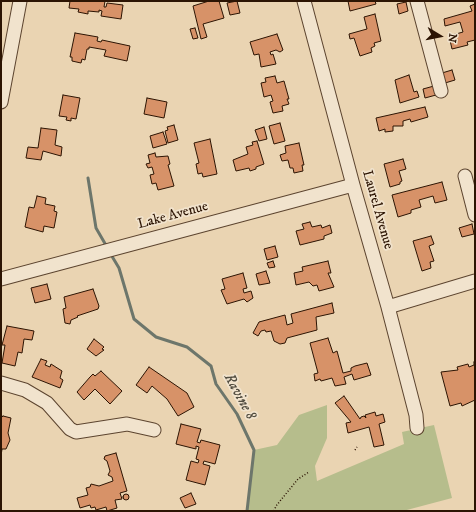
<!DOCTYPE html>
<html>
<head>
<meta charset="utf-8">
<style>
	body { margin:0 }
	#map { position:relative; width:476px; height:512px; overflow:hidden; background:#ead4b2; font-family:"IM FELL DW Pica",serif }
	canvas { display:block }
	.frame { position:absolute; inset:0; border:2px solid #2c1403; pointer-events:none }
	.north { position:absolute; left:420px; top:16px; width:40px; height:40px; -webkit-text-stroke:3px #f1e3cd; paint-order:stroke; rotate:100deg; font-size:11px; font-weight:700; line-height:16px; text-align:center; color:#2c1403 }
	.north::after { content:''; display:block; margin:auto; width:14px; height:18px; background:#2c1403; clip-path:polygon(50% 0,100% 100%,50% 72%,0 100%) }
</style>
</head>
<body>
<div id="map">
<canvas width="476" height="512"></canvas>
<div class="frame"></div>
<div class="north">N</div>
</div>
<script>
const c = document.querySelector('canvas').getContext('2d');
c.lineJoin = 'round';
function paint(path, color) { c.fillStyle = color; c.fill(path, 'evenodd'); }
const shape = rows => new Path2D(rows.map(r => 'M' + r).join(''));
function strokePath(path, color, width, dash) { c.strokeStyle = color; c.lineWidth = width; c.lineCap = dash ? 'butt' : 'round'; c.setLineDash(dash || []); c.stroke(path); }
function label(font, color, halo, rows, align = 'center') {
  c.font = font + ' "IM FELL DW Pica",serif'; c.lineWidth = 3.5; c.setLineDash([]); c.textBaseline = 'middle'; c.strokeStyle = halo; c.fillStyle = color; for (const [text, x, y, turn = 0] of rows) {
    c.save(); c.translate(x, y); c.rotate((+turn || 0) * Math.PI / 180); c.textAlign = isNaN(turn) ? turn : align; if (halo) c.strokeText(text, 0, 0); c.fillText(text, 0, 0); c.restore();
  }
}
const green = shape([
	[327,405,327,438,315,466,317,481,404,444,402,432,434,425,452,498,403,511,247,511,254,450,277,445,299,415]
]);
const stream = shape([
	[88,178,96,228,107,247],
	[110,253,119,268,134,319,156,337,187,347,211,366,216,384,237,414,254,450,247,511]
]);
const building = shape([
	[70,1,105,1,104,7,106,7,107,3,123,5,121,19,101,16,102,11,99,10,99,12,88,11,88,14,78,12,79,9,69,8,70,1],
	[209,1,219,1,224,18,203,24,207,37,201,39,193,6,209,1],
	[237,1,240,13,230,15,227,3,237,1],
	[348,1,375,1,376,4,350,11,348,1],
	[406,2,408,11,399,14,397,4,406,2],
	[475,4,475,40,467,42,468,45,452,49,449,36,463,32,460,22,445,26,444,19,472,11,470,6,475,4],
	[375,14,381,41,374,43,375,46,371,48,372,52,360,56,354,38,350,39,349,34,367,29,364,17,375,14],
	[195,28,198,38,193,39,190,29,195,28],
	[75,33,98,37,97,41,101,42,102,40,130,46,127,61,104,56,106,50,89,47,89,49,87,49,85,60,82,59,81,63,72,61,72,57,70,57,75,33],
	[277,34,283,50,280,52,276,50,270,52,271,55,273,54,276,64,261,67,259,54,254,55,250,42,277,34],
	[452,70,455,80,445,83,442,73,452,70],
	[409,75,414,92,417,91,419,97,400,103,395,80,409,75],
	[275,76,277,83,284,81,289,99,287,99,289,104,282,106,283,111,273,113,270,102,273,101,271,95,264,97,261,83,266,82,265,78,275,76],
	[434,86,436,95,425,98,423,89,434,86],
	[63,95,80,98,76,119,71,118,71,121,66,120,67,117,59,116,63,95],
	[147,98,167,102,164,118,144,114,147,98],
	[425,107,428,117,411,122,410,119,403,121,403,126,393,126,393,131,385,132,385,129,379,131,376,118,425,107],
	[280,123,285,141,274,144,269,126,280,123],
	[174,125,178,140,168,143,165,131,168,130,167,127,174,125],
	[264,127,267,139,259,141,255,130,264,127],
	[41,128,57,130,55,145,62,147,61,156,43,151,41,160,26,158,28,147,38,148,41,128],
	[163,132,167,144,153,148,150,136,163,132],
	[210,139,217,174,203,177,202,173,198,174,196,164,199,163,194,143,210,139],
	[257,141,264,164,256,167,256,169,250,171,249,168,236,171,233,160,248,154,246,147,253,145,252,142,257,141],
	[299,143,304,165,302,165,303,171,294,173,293,168,290,168,288,160,282,161,280,155,286,153,285,146,299,143],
	[155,153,156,157,168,156,170,164,168,165,174,186,158,190,156,183,152,184,150,175,154,174,152,167,148,168,146,164,150,163,148,155,155,153],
	[403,159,406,169,399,171,402,181,400,182,400,184,390,187,384,164,403,159],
	[442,182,447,200,435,203,433,196,419,200,421,207,411,210,411,213,398,217,392,195,442,182],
	[37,196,46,198,45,204,55,206,54,211,57,212,54,228,44,226,43,232,25,227,29,207,34,208,37,196],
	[310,222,312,227,321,225,322,228,330,225,332,233,324,236,324,239,300,245,296,231,304,229,302,224,310,222],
	[472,224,474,234,462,237,459,228,472,224],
	[431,236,434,244,429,246,434,261,430,262,431,268,422,271,413,241,431,236],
	[275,246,278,257,267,260,264,249,275,246],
	[273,261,275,267,269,268,267,263,273,261],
	[328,261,331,273,328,273,334,287,319,291,317,285,313,286,309,282,296,285,294,273,303,271,302,267,328,261],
	[266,271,270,283,259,285,256,274,266,271],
	[243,273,247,288,243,289,244,293,251,291,253,298,247,302,244,299,227,304,221,290,225,289,222,279,243,273],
	[47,284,51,299,35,303,31,288,47,284],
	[93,289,99,306,98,309,77,316,78,317,71,320,70,324,65,323,63,309,66,308,64,297,93,289],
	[332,303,334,313,316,317,317,330,287,338,285,343,280,344,274,341,271,331,266,332,265,330,261,331,258,336,253,333,259,322,285,315,287,325,293,323,291,314,332,303],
	[7,326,34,331,32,340,24,339,22,353,18,352,15,366,2,363,5,345,2,345,7,326],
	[328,338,333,353,337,351,343,373,351,371,351,368,355,366,367,363,371,375,354,380,352,374,344,377,346,384,335,386,332,378,321,381,320,379,315,381,314,374,318,373,310,343,328,338],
	[94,339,104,347,102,349,104,350,96,356,87,349,94,339],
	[41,359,47,361,45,365,50,367,51,364,62,371,60,378,63,380,60,388,32,377,41,359],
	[474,362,475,362,475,400,462,406,461,403,450,406,441,372,458,370,457,367,468,364,469,367,474,365,474,362],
	[149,367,187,393,194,407,178,416,167,399,152,386,147,393,136,385,149,367],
	[101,371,122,391,110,404,95,389,84,400,77,392,90,377,93,374,95,376,101,371],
	[344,396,360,419,361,417,364,416,366,418,365,415,375,412,376,416,383,414,385,422,379,424,384,445,374,447,369,427,348,433,346,423,351,422,335,403,344,396],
	[3,416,11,418,8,433,10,440,6,449,2,449,1,456,1,418,3,416],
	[181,424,201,429,197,442,200,443,201,440,220,445,215,464,204,461,203,464,210,466,205,485,186,480,191,461,198,463,199,460,196,459,199,447,196,446,196,449,176,444,181,424],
	[116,453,127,491,120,493,122,499,115,500,117,508,107,511,106,507,96,510,95,507,91,508,90,505,80,508,77,498,88,495,86,488,90,487,91,484,99,486,113,481,112,477,108,475,110,471,107,461,104,459,105,456,116,453],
	[191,493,196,504,185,508,180,498,191,493],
	'123 497a3 3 0 1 1 6 0a3 3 0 1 1-6 0Z'
]);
const path = shape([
	[355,450,357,447],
	[274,511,276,506,298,479,309,472]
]);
const minor = shape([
	[304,1,353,185,388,307,416,415,417,428],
	[417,1,441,91],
	[1,102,20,1],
	[465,176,475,215],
	[1,279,353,185],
	[388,307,475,281],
	[1,383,25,390,47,403,70,429,76,432,127,424,154,430]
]);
const streetNames = [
	["Laurel Avenue",377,210,74],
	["Lake Avenue",173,216,-15]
];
const waterNames = [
	["Ravine 8",239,397,61]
];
paint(green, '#b6bd8c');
strokePath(stream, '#6d766b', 3);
paint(building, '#d79268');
strokePath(building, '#2c1403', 1);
strokePath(minor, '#5c442f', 15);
strokePath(path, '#2c1403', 1.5, [1, 2]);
strokePath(minor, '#f1e3cd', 13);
label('14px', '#2c1403', '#f1e3cd', streetNames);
label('italic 15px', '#524d40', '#f1e3cd', waterNames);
</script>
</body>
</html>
